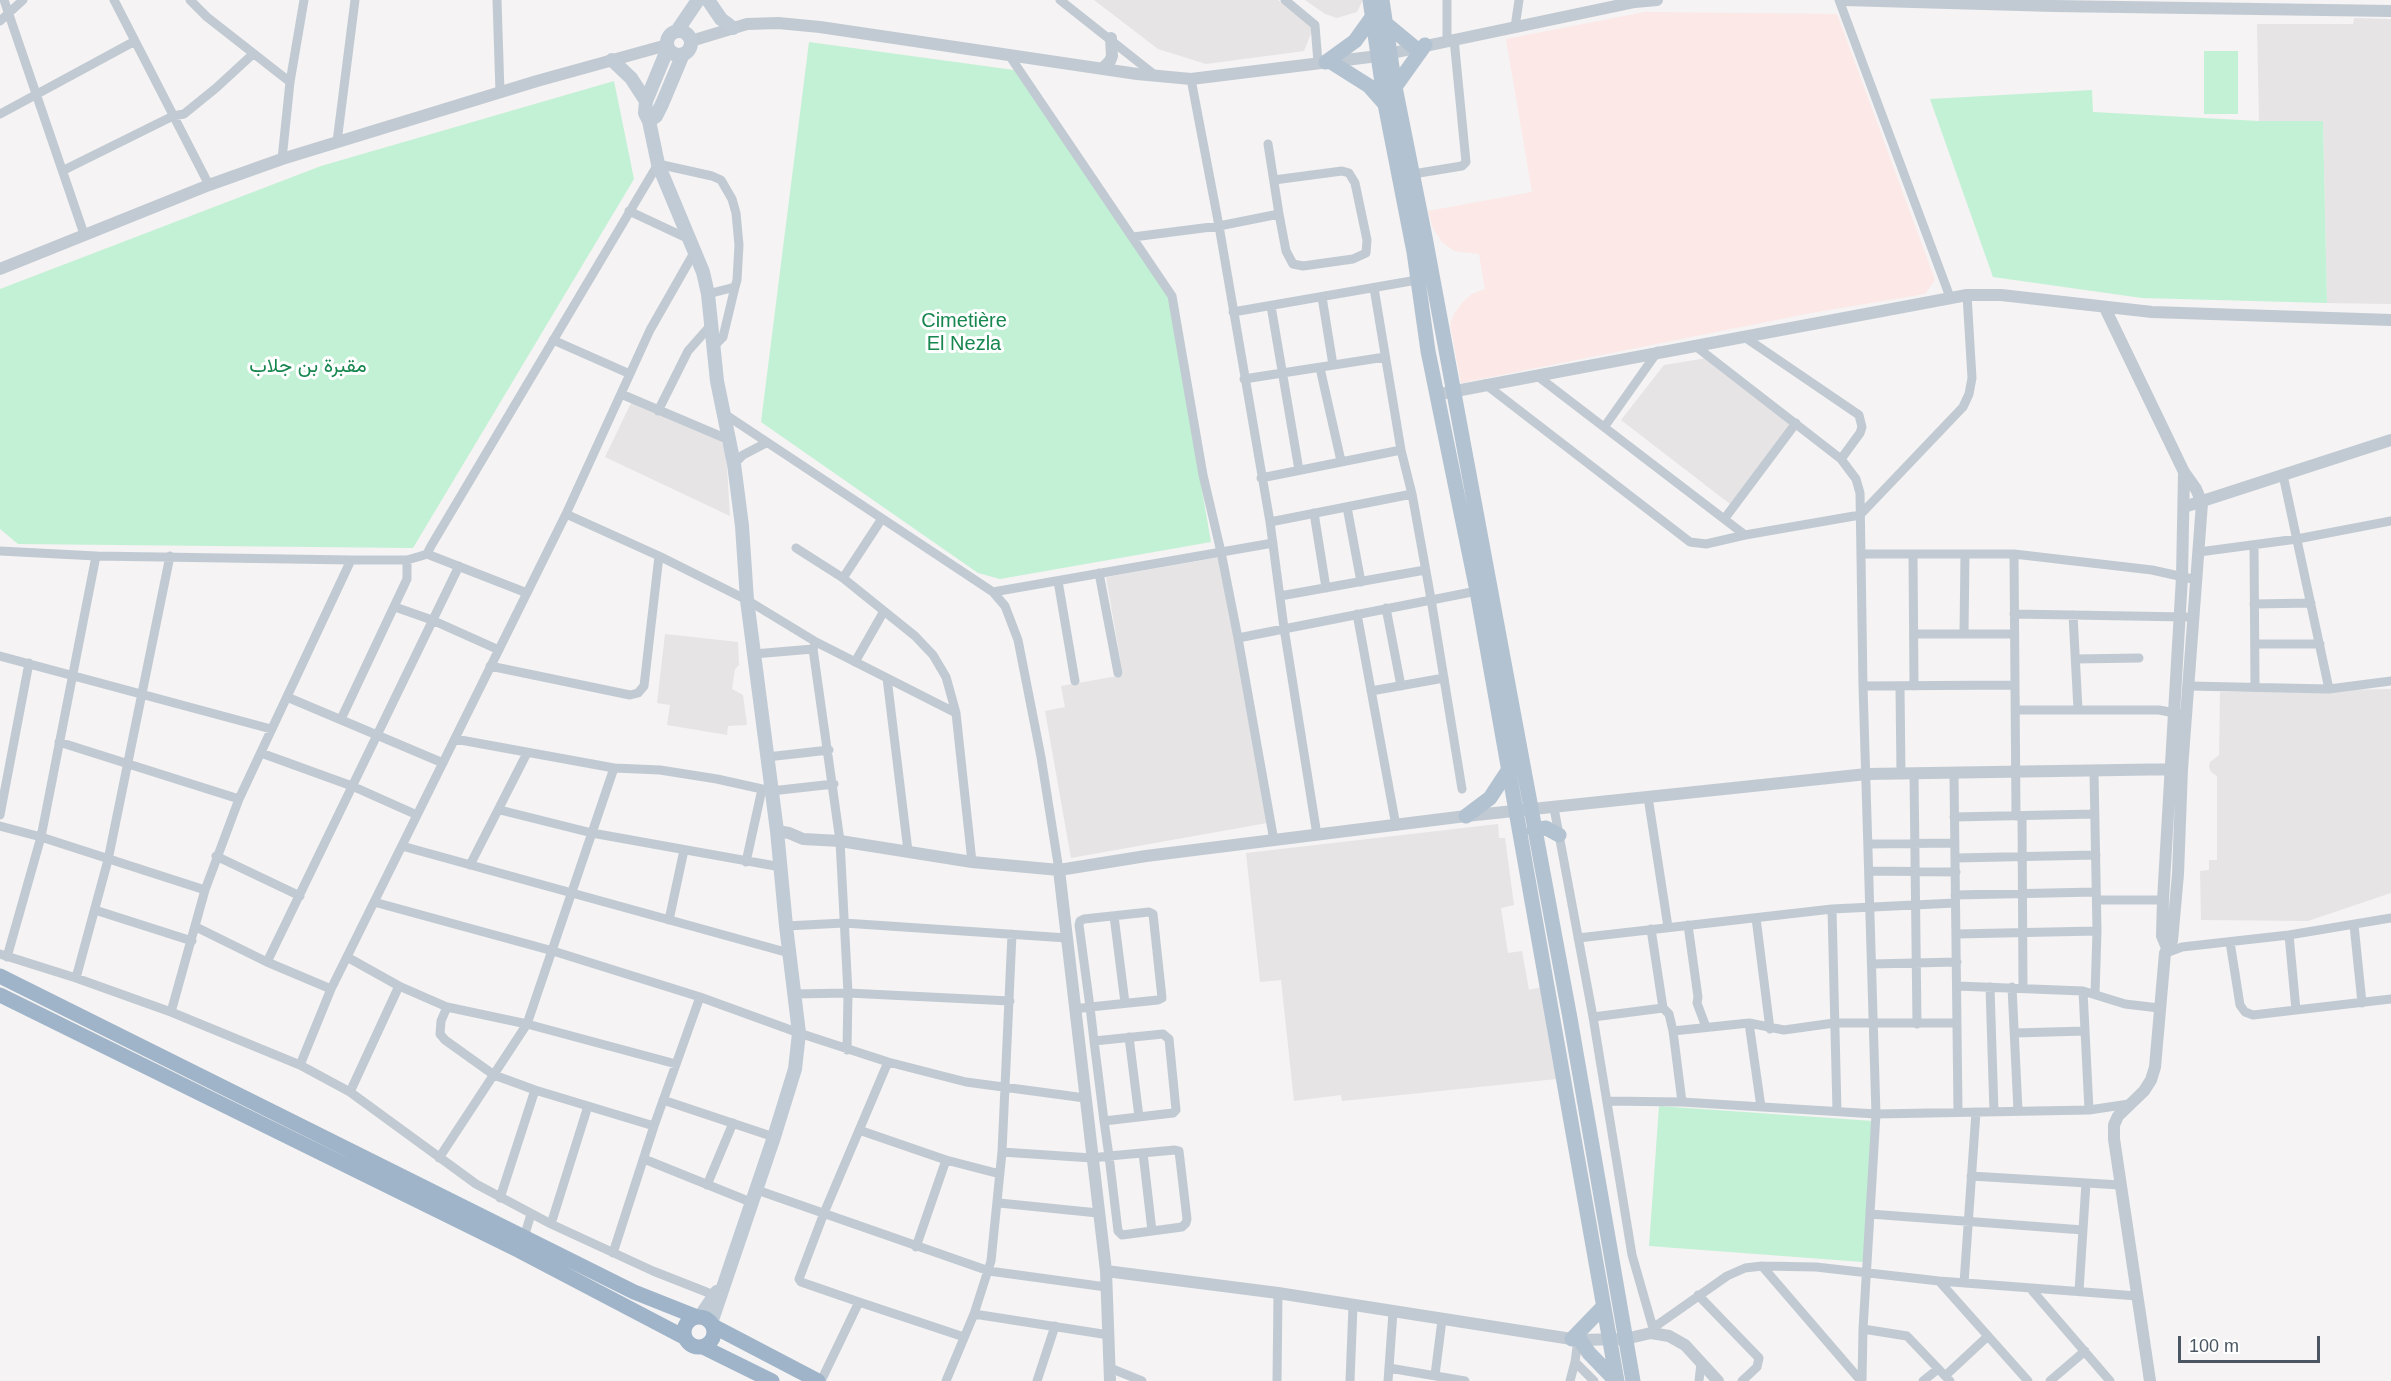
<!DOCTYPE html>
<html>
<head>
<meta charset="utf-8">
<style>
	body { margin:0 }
	#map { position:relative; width:2391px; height:1381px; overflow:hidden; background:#f5f3f3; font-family:Arial,sans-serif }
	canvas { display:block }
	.scale { position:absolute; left:2178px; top:1336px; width:142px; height:27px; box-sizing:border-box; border:3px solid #4a5661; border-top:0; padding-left:8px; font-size:18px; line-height:21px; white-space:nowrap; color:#4a5661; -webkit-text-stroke:4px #fff; paint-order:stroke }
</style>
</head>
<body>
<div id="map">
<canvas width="2391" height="1381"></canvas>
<div class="scale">100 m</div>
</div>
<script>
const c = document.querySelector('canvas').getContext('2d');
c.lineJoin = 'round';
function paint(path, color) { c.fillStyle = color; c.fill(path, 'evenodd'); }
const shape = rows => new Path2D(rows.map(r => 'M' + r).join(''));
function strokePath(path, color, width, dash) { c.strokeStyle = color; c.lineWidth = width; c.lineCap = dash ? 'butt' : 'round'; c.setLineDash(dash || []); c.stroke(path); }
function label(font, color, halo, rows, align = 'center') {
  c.font = font + ' Arial,Vazirmatn,sans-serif'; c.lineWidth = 6; c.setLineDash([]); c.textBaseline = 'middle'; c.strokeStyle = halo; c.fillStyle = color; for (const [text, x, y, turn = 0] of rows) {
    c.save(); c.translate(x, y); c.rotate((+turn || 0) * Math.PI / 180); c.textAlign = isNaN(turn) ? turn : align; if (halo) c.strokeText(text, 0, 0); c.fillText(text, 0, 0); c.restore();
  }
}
const education = shape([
	[1094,0,1278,0,1314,26,1304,51,1206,64,1158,49],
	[1305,0,1363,0,1357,12,1337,18,1325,14],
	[2354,18,2391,19,2391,304,2327,303,2323,122,2259,121,2257,24,2353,24],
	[1707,358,1791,423,1730,504,1621,420,1664,365],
	[632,401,721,441,726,452,730,516,605,457],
	[1221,557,1267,823,1071,858,1045,711,1065,707,1061,686,1123,675,1106,577],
	[665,634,738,642,739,665,735,669,732,689,743,695,747,725,728,726,727,735,667,725,670,705,657,703],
	[2391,689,2391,893,2308,921,2201,920,2200,871,2209,870,2209,860,2217,860,2217,776,2211,772,2209,767,2210,762,2219,755,2220,692],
	[1498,824,1499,838,1505,838,1514,905,1501,908,1508,953,1522,951,1529,990,1542,987,1557,1079,1342,1101,1341,1095,1294,1101,1281,980,1260,982,1246,853]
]);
const medical = shape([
	[1645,12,1837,14,1935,280,1925,294,1811,313,1461,383,1450,325,1454,314,1462,303,1472,294,1485,289,1479,254,1454,251,1442,242,1433,228,1428,211,1532,192,1506,39]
]);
const green = shape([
	[809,42,1014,70,1168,295,1211,542,1000,579,978,573,761,422],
	[2204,51,2238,51,2238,114,2204,114],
	[614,81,634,179,413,548,18,544,0,529,0,289,321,166],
	[2092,90,2093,112,2259,121,2323,121,2327,303,2142,298,1993,277,1930,99],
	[1659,1106,1873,1121,1863,1262,1649,1246]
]);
const minor = shape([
	[4,0,84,234],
	[114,0,209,185],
	[190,0,207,17,290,82],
	[497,0,500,92],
	[1060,0,1156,76],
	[1285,0,1315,25,1318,63],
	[1447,0,1447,41],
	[1839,0,1950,297],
	[0,21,23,0],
	[1515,27,1519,0],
	[1009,55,1172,296,1203,475,1221,552,1238,638],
	[1191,79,1219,226,1270,522,1284,628,1317,835],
	[0,114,135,41],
	[337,142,355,0],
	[282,159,290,82,304,0],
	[64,170,173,116,184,114,216,88,253,54],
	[1413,174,1462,166,1466,162,1454,39],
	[1274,180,1342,171,1349,173,1355,183,1367,240,1366,253,1353,259,1303,266,1293,264,1286,251,1279,214],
	[629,211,691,240],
	[1133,237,1219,226,1279,214,1268,144],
	[1374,288,1401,450,1412,494,1431,599,1462,789],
	[1322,297,1333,365],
	[1271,306,1299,470],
	[1233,312,1417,280],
	[1743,336,1859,415,1862,427,1860,433,1841,459],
	[553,340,630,374],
	[1694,345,1841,459,1856,479,1860,493,1863,686,1876,1114,1863,1329,1862,1381],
	[713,347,723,337,735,287],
	[1320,368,1341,461],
	[1536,375,1745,535,1860,515,1963,407,1969,394,1972,378,1967,295],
	[1244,379,1385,357],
	[1485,384,1690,542,1706,544,1745,535],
	[621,394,727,439],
	[658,411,688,351,711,325],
	[723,413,993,592,1005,606,1018,640,1041,757,1059,870],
	[1605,426,1658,351],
	[734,464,743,455,766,443],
	[2283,475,2329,689],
	[1261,478,1401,450],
	[1347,507,1361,582],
	[1314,513,1326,588],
	[566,514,659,556,747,600,816,642,956,713,972,862],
	[1725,518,1796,423],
	[1270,522,1412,494],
	[2254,545,2255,687],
	[796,548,843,578,915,636,933,655,946,677,956,713],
	[0,551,96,556,351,560,407,560,421,556,427,554,431,546,658,164,712,176,721,180,732,199,736,213,739,245,737,280,735,287,708,294],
	[2199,552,2297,539,2391,521],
	[427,554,527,593],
	[1861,554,2014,554,2152,570,2197,580],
	[1913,554,1914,686],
	[2014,554,2016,816],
	[1099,573,1118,673],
	[843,578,881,520],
	[1058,581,1075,681],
	[993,592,1273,543],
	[1280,596,1425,570],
	[2254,604,2311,603],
	[395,607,432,620,499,650],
	[1386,608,1401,686],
	[1357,614,1396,826],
	[2014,614,2186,617],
	[2073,615,2078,710],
	[1915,634,2014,634],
	[1964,634,1965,554],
	[816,642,813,649,840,841,848,993,847,1050],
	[2255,644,2320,644],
	[754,654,813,649],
	[0,656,271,729],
	[2076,659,2139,658],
	[855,662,884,611],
	[490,666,630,695,638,693,644,686,659,556],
	[887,678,908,851],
	[1863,686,2015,685],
	[2189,686,2329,689,2391,681],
	[1900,687,1901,774],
	[1371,691,1444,678],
	[287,697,443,763],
	[2015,710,2159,710,2180,714],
	[341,719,407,579,407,560],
	[455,739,614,768],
	[59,742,239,799],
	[261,753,352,786,417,815],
	[767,757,829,750],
	[2094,772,2097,931,2095,994],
	[1914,774,1917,1024],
	[1954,775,1958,1112],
	[1648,797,1668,927],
	[1554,808,1593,1017,1632,1255,1653,1328,1651,1333],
	[500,810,592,833,781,867],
	[0,815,29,663],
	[2022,816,2023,987],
	[1954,817,2095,814],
	[0,826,41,837,205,890],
	[1274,841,1238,638,1477,591],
	[1869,844,1955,843],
	[402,846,789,953],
	[216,856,300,896],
	[1956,858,2096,855],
	[746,862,762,789],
	[470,865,527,753],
	[1870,871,1956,872],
	[1955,895,2096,892],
	[2097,900,2163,900],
	[374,902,553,951,700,997,799,1033,888,1062,966,1082,1085,1098],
	[1832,909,1955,903],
	[95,910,192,941],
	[1114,916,1125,1003],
	[1756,918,1770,1029],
	[669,920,684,850],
	[1688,925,1698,997,1697,1003,1706,1027],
	[2354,925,2362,1003],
	[786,926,844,923,1067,938],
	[196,927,267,962,331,989],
	[1651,929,1663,1008,1669,1014,1673,1031,1682,1102],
	[1956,934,2097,931],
	[2289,935,2296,1010],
	[1578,938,1832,909,1837,1111],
	[2230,942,2240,1005,2245,1012,2253,1015,2391,999],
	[2166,953,2182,947,2289,935,2391,918],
	[0,954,76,978,171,1012,300,1065,350,1092,476,1184,551,1224],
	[7,957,41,837,96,556],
	[347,957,399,986,447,1007,527,1024,676,1064],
	[267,962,459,566],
	[1872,964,1957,962],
	[76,978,108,860,170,556],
	[1957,986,2083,991,2125,1004,2159,1008],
	[1990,987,1994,1112],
	[2012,987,2018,1111],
	[2083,991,2089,1110],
	[794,994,848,993,1010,1001],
	[447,1007,441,1021,440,1034,445,1040,494,1075,535,1090,654,1126],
	[171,1012,205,890,239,799,351,560],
	[1593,1017,1663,1008],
	[1673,1031,1749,1023],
	[2015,1033,2085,1031],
	[1129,1037,1139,1117],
	[1094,1041,1163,1034,1169,1039,1176,1110,1173,1113,1104,1121],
	[888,1062,824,1213,799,1279,801,1282,859,1302,964,1337],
	[300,1065,331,989,566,514,650,330,695,251],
	[350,1092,399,986],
	[663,1100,774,1137],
	[1607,1101,1682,1102,1876,1114,2089,1110,2129,1104],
	[588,1106,551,1224,653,1271,714,1295],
	[1761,1107,1749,1023,1784,1030,1834,1023,1957,1023],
	[859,1130,946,1160,1000,1174],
	[1002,1152,1092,1158,1109,1156,1175,1150,1179,1151,1187,1219,1186,1223,1182,1227,1122,1235,1118,1231,1109,1156,1104,1121,1094,1041,1090,1007,1079,925,1080,921,1084,919,1149,912,1153,914,1162,998,1158,1000,1090,1007,1075,1009],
	[1143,1153,1152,1231],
	[439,1158,527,1024,614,768,660,770,717,779,771,791,834,784],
	[644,1159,753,1203],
	[1971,1176,2120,1185],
	[707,1185,733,1123],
	[757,1190,989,1271,1106,1287],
	[500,1198,535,1090],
	[999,1203,1098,1213],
	[1870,1214,2083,1230],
	[523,1241,531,1214],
	[916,1247,946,1160],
	[613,1253,654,1126,700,997],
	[1762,1266,1861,1381],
	[1939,1281,2028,1381],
	[1964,1283,1976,1112],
	[2030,1288,2110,1381],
	[2079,1291,2086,1183],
	[1698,1295,1759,1358,1757,1367,1742,1381],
	[974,1314,1109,1335],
	[1653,1328,1727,1276,1745,1268,1762,1266,1816,1267,1939,1281,2137,1296],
	[1863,1329,1907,1336,1950,1381],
	[1575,1362,1594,1381],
	[1110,1368,1142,1381],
	[1389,1368,1465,1381],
	[1435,1375,1442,1320],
	[1945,1376,1988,1336],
	[821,1381,859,1302],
	[946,1381,974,1314,991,1261,1002,1152,1012,934],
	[1037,1381,1055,1326],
	[1277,1381,1278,1293],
	[1350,1381,1353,1306],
	[1388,1381,1393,1312],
	[1570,1381,1575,1362,1578,1340],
	[1699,1381,1701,1363],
	[1923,1381,1938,1369],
	[2050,1381,2085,1351]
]);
const tertiary = shape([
	[1844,0,2054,6,2391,11],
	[691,41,747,24,778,23,820,27,1137,74,1191,79,1378,56,1635,2,1657,0],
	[1102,69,1110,61,1112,56,1111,38],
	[0,269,209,185,282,159,537,81,667,45],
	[2105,308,2184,472,2196,489,2202,503,2182,769,2178,874,2172,941,2165,953,2155,1067,2151,1080,2144,1091,2118,1116,2114,1125,2114,1139,2150,1381],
	[1445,393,1967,295,2001,295,2152,312,2391,320],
	[2184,507,2391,440],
	[777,831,789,833,803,839,840,841,972,862,1059,870,1146,856,1466,816,1867,774,2182,769],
	[1059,870,1106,1271,1110,1381],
	[2167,948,2162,936,2163,900,2182,577,2184,472],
	[1106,1271,1278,1293,1578,1340,1625,1339,1651,1333,1669,1336,1685,1345,1718,1381]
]);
const secondary = shape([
	[708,0,721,19,733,28],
	[677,31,698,0],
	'667 43a12 12 0 1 1 24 0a12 12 0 1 1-24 0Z',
	[668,48,646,101,645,113,649,121,658,164,703,272,708,294,717,381,734,464,742,526,747,600,777,831,786,926,799,1033,795,1069,774,1137,711,1323],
	[612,60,631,78,646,101],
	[649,121,656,116,662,104,683,54],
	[700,1317,717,1292]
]);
const primary = shape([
	[1370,0,1385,104,1414,252,1428,351,1477,591,1617,1381],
	[1382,0,1395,87,1425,237,1570,1018,1633,1381],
	[1385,23,1414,47],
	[1326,62,1355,41,1373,16],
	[1331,62,1369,86,1385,104],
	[1395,87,1425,45],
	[1466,816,1490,798,1509,769],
	[1534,830,1546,828,1559,835],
	[1572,1339,1603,1307],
	[1580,1340,1589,1353,1616,1381]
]);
const trunk = shape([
	[0,976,634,1292,697,1317],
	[0,995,520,1251,684,1337],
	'684 1332a15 15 0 1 1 30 0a15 15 0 1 1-30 0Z',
	[713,1326,818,1381],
	[703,1347,772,1381]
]);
const parkNames = [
	["Cimetière",964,321],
	["El Nezla",964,344],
	["مقبرة بن جلاب",308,366]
];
paint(education, '#e6e4e5');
paint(medical, '#fce8e6');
paint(green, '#c3f1d5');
strokePath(minor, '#c1cad2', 9);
strokePath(tertiary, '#c1cad2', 12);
strokePath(secondary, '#c1cbd6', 14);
strokePath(primary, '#b3c2d1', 15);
strokePath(trunk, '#9fb4c9', 15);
label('20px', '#17864f', '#fff', parkNames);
</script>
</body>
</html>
